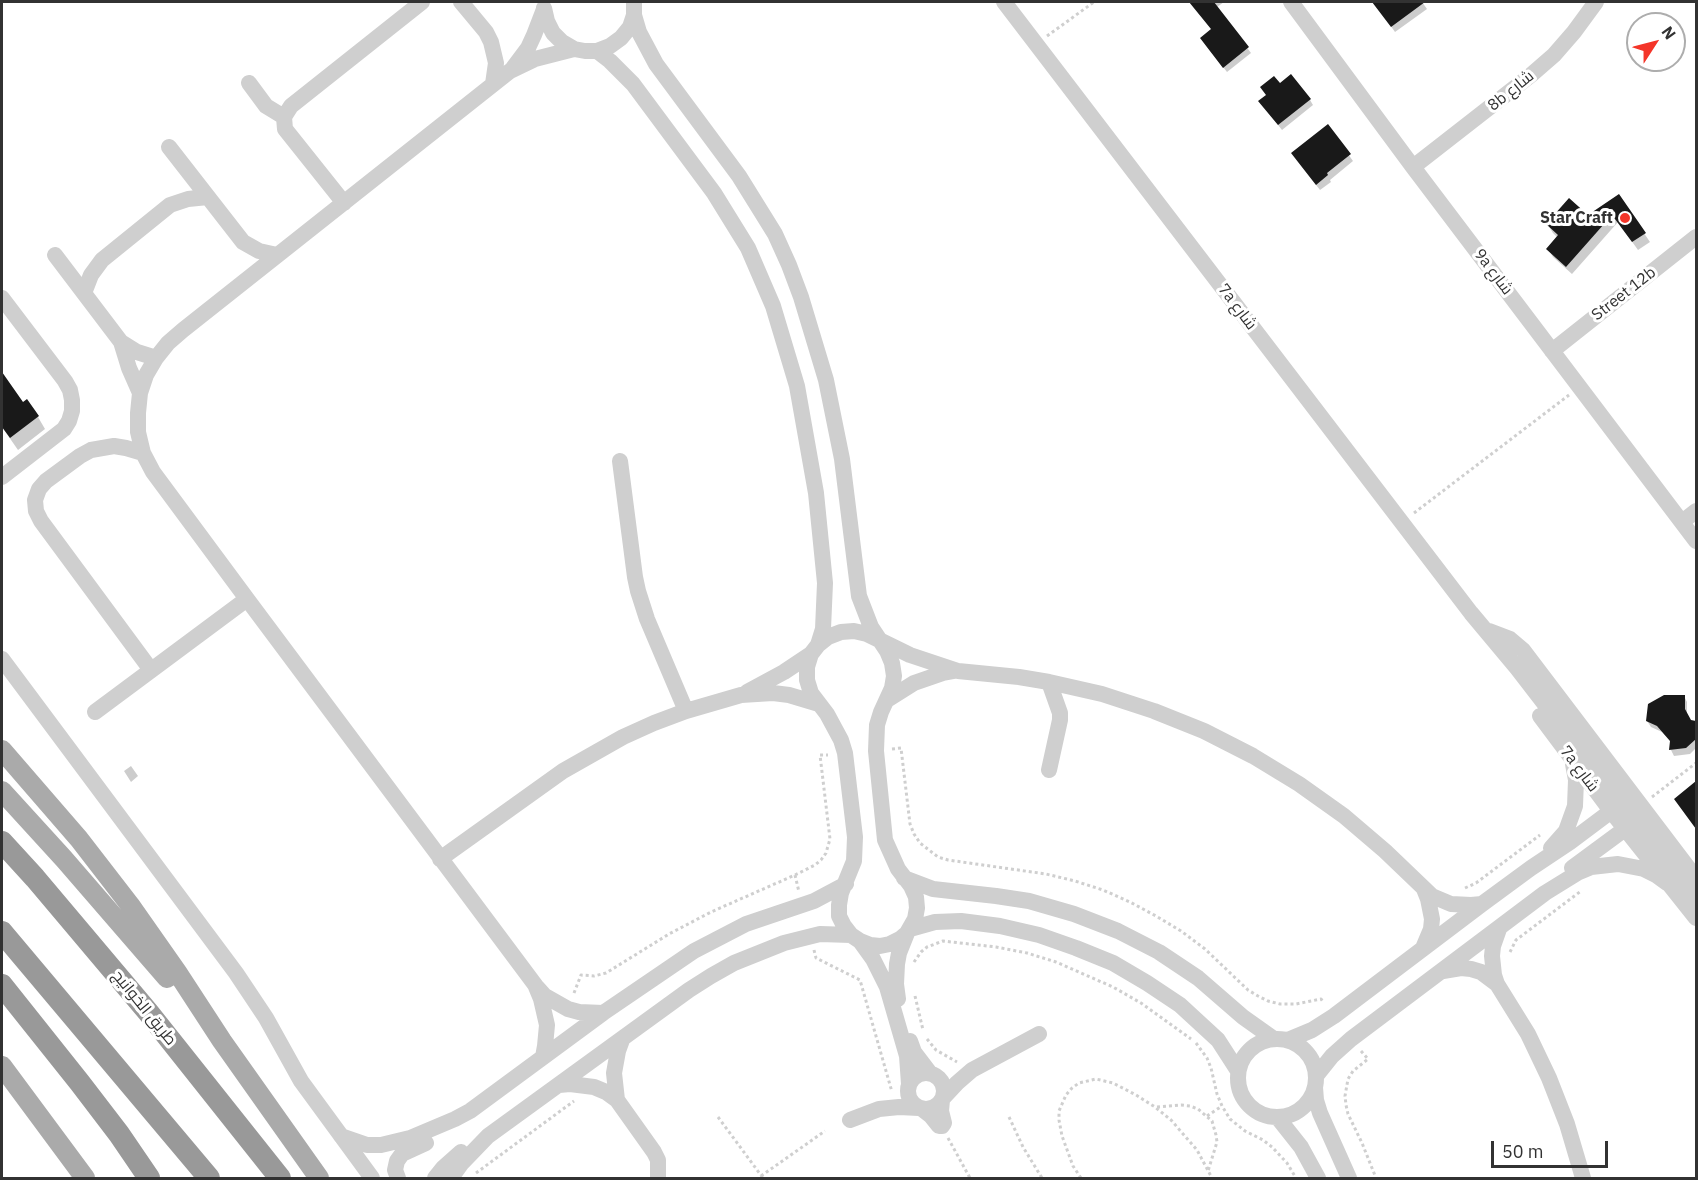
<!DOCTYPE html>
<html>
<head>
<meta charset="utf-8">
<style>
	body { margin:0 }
	#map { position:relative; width:1698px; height:1180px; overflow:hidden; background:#fff; font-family:"IBM Plex Sans",sans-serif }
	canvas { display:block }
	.frame { position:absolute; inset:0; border:3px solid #323232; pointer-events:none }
	.north { position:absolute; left:1626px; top:12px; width:60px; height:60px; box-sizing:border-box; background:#fff; border:2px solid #adadad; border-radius:50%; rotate:54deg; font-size:16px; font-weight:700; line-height:24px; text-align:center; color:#323232 }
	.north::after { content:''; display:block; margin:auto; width:21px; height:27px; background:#f43529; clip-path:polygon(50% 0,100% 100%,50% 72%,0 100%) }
	.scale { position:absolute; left:1491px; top:1141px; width:117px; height:27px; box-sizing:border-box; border:3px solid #323232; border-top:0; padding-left:8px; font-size:18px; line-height:21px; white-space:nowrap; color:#323232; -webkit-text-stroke:4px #fff; paint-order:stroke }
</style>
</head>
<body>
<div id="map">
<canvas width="1698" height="1180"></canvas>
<div class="frame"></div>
<div class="north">N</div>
<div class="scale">50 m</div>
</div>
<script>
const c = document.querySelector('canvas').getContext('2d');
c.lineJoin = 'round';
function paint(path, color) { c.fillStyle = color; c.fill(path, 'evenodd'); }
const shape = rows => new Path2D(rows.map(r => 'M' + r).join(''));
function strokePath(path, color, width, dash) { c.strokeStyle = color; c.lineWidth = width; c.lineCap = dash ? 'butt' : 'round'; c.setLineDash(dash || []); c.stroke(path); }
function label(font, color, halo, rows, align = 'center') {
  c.font = font + ' "IBM Plex Sans",Cairo,sans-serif'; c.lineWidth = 6; c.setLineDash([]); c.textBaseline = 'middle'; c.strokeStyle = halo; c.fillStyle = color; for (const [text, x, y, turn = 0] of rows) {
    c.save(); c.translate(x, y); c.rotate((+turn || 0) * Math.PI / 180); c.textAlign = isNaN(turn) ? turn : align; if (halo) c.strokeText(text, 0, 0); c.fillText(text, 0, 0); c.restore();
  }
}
const shadow = shape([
	[1190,2,1224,2,1217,7,1251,53,1227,72,1205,44,1212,30],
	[1381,2,1422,2,1427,9,1395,32,1376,5],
	[1279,85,1310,100,1313,105,1282,130,1264,107,1267,96],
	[1328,126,1353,161,1330,180,1331,182,1320,190,1296,159],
	[1619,196,1650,242,1638,250,1618,222,1572,274,1553,257,1548,249,1558,238,1553,233,1548,225,1588,217],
	[2,374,23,404,38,417,45,429,18,450,2,427],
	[1684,696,1687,702,1687,716,1690,721,1696,722,1696,748,1690,754,1674,756,1671,750,1672,743,1662,732,1651,727,1647,721],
	[131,766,138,776,131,782,124,771],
	[1696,783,1696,828,1676,799]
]);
const building = shape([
	[1189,2,1214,2,1249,47,1223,68,1200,38,1211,29],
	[1372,2,1425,2,1391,27],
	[1291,74,1311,99,1278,125,1258,101,1266,95,1260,87,1274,76,1280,83],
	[1328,124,1351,154,1327,173,1328,175,1316,185,1291,153],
	[1619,194,1646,233,1632,242,1612,215,1566,267,1546,249,1558,235,1546,224,1569,198,1588,215],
	[2,372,23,402,27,399,39,416,10,438,2,427],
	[1664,695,1685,695,1685,709,1691,720,1696,721,1696,739,1686,748,1669,750,1670,741,1657,726,1646,721,1648,704],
	[1696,781,1696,829,1674,799]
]);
const path = shape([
	[1047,36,1094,2],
	[1414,513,1569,395],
	[892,749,901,748,910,824,914,834,920,843,938,857,948,860,1046,874,1075,881,1103,890,1130,902,1156,916,1181,931,1205,949,1248,990,1258,996,1268,1001,1280,1004,1296,1004,1321,999,1324,1003],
	[1652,797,1696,763],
	[795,875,799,892],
	[1465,888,1476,883,1540,835],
	[814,950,816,958,860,980,892,1092],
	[1510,952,1516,940,1581,891],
	[914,962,921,952,927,947,943,941,996,947,1027,953,1056,962,1113,987,1141,1003,1191,1039],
	[574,993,581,975,594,976,606,973,669,934,711,912,795,875,815,865,821,860,826,853,830,839,820,755,828,755],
	[915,996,923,1030],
	[927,1039,936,1050,957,1062],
	[1196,1043,1207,1058,1211,1068,1217,1094,1222,1106,1230,1119,1245,1131,1263,1140,1272,1147,1287,1163,1296,1178],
	[1361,1051,1368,1059,1353,1071,1348,1079,1345,1096,1346,1105,1348,1114,1362,1143,1376,1178],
	[1157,1107,1181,1105,1190,1106,1198,1109,1212,1121,1216,1135,1217,1142,1208,1171],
	[1207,1116,1222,1106],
	[718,1117,763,1178],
	[1009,1117,1023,1147,1042,1178],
	[948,1138,970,1178],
	[476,1173,574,1101],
	[761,1176,825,1131],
	[1081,1178,1073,1166,1062,1136,1059,1120,1059,1111,1066,1095,1072,1088,1079,1083,1096,1079,1113,1083,1136,1095,1155,1107,1171,1120,1197,1150,1212,1178]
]);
const minor = shape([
	[461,2,486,32,491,42,496,63,493,84],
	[1004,2,1471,613,1517,668,1696,900],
	[1291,2,1413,167,1696,541],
	[544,8,547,21,553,33,562,42,574,49,585,51,597,51,610,46,621,38,630,27,634,15,634,2],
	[574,49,535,59,510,71,183,330,168,343,156,358,146,375,140,393,138,413,138,432,143,453,153,472,247,599,536,986,545,996,568,1009,579,1012,603,1013],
	[597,51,610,61,633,84,714,193,748,248,773,306,797,386,816,493,825,583,823,629,818,645,811,654,807,667,807,680,811,693,827,714,841,740,845,753,855,837,854,861,841,893,839,905,839,916,844,926,851,935,860,941,870,945,880,946,890,944,900,939,907,933,915,919,917,908,916,897,911,886,898,869,885,840,876,751,877,725,881,712,892,688,894,676,892,663,887,651,871,627,859,596,842,459,826,380,801,297,789,265,775,234,739,176,656,64,639,32,634,15],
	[513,68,528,48,534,35,544,9],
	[249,83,266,106,284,117],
	[169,147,243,242,259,251,277,255],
	[1413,167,1531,75,1554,55,1574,32,1596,2],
	[344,203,285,129,284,117,291,106,422,2],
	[55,255,121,342,137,352,156,358],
	[84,293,91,275,102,260,170,205,188,199,208,197],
	[2,298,65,381,70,390,72,400,72,411,69,421,64,429,2,477],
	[121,342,129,368,140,393],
	[1552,351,1696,237],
	[143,453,126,448,114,446,91,450,80,456,46,481,39,489,35,500,36,511,41,521,151,670],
	[620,461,635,577,638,591,647,619,686,711],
	[1682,522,1696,511],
	[1489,631,1510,639,1523,650,1696,878],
	[818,645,828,637,841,632,854,631,867,634,910,655,958,671,1019,677,1049,682,1102,694,1154,711,1204,731,1253,756,1299,784,1344,816,1385,851,1432,896,1451,904,1471,905,1482,904],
	[2,659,236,973,266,1018,301,1081,372,1178],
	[747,692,784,672,811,654],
	[887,700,914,683,943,673,954,671],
	[95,712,247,599],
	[1540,716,1611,811,1696,918],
	[1049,770,1060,720,1060,713,1049,682],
	[1551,848,1566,831,1575,806,1576,780,1573,764],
	[440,859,563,771,623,737,654,723,686,711,741,695,773,693,789,695,819,704],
	[1572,868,1633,823],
	[904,878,933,889,996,896,1029,901,1074,914,1118,931,1159,952,1198,978,1243,1017,1274,1039],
	[910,929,935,922,961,921,1000,926,1039,935,1076,948,1113,963,1147,983,1180,1005,1218,1040,1238,1071],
	[1499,929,1493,946,1492,956,1494,975,1497,984,1528,1034,1549,1078,1567,1124,1583,1178],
	[860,941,873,959,887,987,907,1056,909,1084],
	[1423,948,1431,929,1432,919,1428,899,1424,889],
	[1443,971,1461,968,1471,969,1481,972,1497,984],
	[536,987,541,999,547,1025,545,1046,543,1057],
	[898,999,896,984,897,964,899,953,907,933],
	'1238 1078a39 39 0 1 1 78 0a39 39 0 1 1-78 0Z',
	[1288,1040,1312,1030,1334,1016,1482,904,1531,868,1570,842,1622,803],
	[910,1041,914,1052,930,1073],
	'908 1091a18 18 0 1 1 36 0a18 18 0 1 1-36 0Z',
	[1316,1076,1332,1056,1351,1039,1545,893,1579,872,1591,867,1618,864,1644,869,1656,875,1667,883],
	[559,1085,570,1084,594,1087,606,1092,617,1100,654,1152,658,1160,658,1178],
	[1315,1087,1316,1100,1320,1113,1349,1178],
	[943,1098,957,1083,972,1070,1039,1034],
	[617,1100,614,1073,618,1051,622,1040],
	[922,1109,931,1116,939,1126,942,1126,944,1123,941,1111,942,1100],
	[1278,1118,1301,1147,1318,1178],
	[850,1120,879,1109,899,1107,919,1108],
	[341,1136,367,1145,381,1145,410,1138,455,1119,470,1111,603,1013,694,951,746,924,814,901,846,884],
	[398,1178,395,1170,397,1161,402,1154,426,1143],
	[435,1178,443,1168,461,1152],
	[451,1178,461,1164,488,1136,689,990,711,976,734,963,784,943,820,934,851,935]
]);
const major = shape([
	[2,750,79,839,130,905,177,972,222,1041,319,1178],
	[2,791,64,859,167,978],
	[2,1066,85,1178]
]);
const highway = shape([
	[2,842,35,878,148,1012,280,1178],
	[2,932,209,1178],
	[2,985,80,1083,119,1134,149,1178]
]);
const markers = [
	[1625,218,6,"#f43529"]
];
const streetNames = [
	["8b شارع",1511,91,-39],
	["9a شارع",1493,272,53],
	["Street 12b",1624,294,-38],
	["7a شارع",1237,307,53],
	["7a شارع",1579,769,53],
	["طريق الخوانيج",144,1008,51]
];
const poiNames = [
	["Star Craft",1613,218]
];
paint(shadow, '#0003');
paint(building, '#191919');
strokePath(path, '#cfcfcf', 3, [3, 3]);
strokePath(minor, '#cfcfcf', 16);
strokePath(major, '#aaa', 20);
strokePath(highway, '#999', 22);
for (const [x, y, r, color] of markers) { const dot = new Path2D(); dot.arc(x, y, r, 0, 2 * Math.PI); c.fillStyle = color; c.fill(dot); strokePath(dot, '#fff', 2); }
label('16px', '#323232', '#fff', streetNames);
label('bold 16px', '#323232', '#fff', poiNames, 'right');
</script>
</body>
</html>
